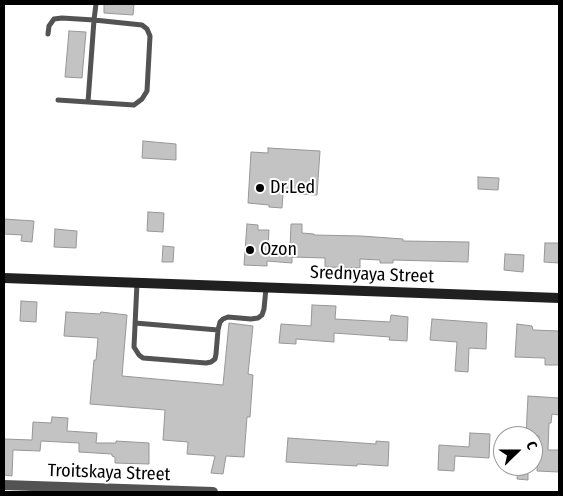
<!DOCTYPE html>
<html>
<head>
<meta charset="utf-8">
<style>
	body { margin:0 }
	#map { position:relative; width:563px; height:496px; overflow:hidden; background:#fff; font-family:"Fira Sans Condensed",sans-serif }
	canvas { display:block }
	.frame { position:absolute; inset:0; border:5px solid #000; pointer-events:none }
	.north { position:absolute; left:493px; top:426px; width:50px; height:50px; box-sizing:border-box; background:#fff; border:1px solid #999; border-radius:50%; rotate:68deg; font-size:14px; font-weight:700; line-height:20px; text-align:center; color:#000 }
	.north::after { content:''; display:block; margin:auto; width:18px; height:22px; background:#000; clip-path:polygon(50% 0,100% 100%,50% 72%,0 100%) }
</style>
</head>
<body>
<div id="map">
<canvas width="563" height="496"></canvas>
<div class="frame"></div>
<div class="north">С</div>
</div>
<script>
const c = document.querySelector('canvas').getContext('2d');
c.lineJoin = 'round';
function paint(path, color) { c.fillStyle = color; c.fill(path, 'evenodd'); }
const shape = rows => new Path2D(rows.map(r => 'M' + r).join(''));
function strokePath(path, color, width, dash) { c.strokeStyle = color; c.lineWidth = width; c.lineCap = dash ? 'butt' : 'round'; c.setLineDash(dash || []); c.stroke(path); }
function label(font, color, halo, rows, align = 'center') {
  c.font = font + ' "Fira Sans Condensed",sans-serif'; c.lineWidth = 4; c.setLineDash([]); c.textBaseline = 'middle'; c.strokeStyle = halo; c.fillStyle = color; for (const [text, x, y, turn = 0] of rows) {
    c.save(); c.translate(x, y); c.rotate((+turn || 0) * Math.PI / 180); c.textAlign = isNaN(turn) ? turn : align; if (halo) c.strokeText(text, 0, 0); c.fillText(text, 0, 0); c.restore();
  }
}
const building = shape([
	[104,4,134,4,133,15,104,13,104,4],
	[69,31,86,32,82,78,65,77,69,31],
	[143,141,176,144,176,160,142,158,143,141],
	[268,148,320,151,317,195,283,193,282,208,269,207,269,205,248,203,251,152,268,153,268,148],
	[478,177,499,178,498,190,478,189,478,177],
	[148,212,164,213,163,232,147,231,148,212],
	[4,219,34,221,32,242,21,241,22,235,4,234,4,219],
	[247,224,258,225,258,230,269,230,268,246,290,248,291,224,302,224,302,233,314,234,314,235,361,236,403,239,403,241,469,242,468,262,393,260,393,263,380,263,380,260,360,259,360,268,325,267,325,258,292,257,292,263,267,261,267,266,244,265,247,224],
	[55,229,77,231,76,248,54,247,55,229],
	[545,243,559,243,559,263,544,262,545,243],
	[163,246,174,247,173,262,162,262,163,246],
	[505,254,524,255,523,272,504,270,505,254],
	[21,301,37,302,36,322,20,321,21,301],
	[312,305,336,306,335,319,390,322,391,315,408,317,407,341,389,340,390,337,334,333,334,342,296,339,296,344,279,343,281,324,311,326,312,305],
	[66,312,100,314,101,312,127,315,122,376,223,385,229,323,253,326,248,374,253,375,250,417,247,417,244,457,226,456,223,474,211,473,215,456,187,454,188,442,163,440,165,410,90,404,94,360,96,360,98,338,64,336,66,312],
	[432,319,487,323,486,349,469,348,468,372,455,371,457,342,430,340,432,319],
	[517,324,532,326,533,330,559,331,559,365,545,365,545,358,515,357,517,324],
	[528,396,559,398,559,415,552,414,551,423,549,423,548,450,559,450,559,472,537,471,539,436,526,436,528,396],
	[52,417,68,418,67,431,97,433,96,443,116,443,116,441,149,443,149,464,115,463,115,457,112,456,112,454,79,452,79,443,41,441,40,451,13,450,12,476,4,475,4,439,32,440,33,422,51,423,52,417],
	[470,433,490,434,489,458,455,456,454,471,438,470,439,445,469,447,470,433],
	[288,438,376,444,376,441,389,442,388,466,357,464,357,466,286,462,288,438],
	[518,467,528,468,528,480,517,479,518,467]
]);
const lane = shape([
	[94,20,142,25,147,29,150,36,147,91,142,99,134,105,88,102,94,20],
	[48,34,49,26,54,19,62,18,94,20,96,4],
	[58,100,88,102],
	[137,283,134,347,139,355,143,358,206,363,211,362,215,359,216,354,218,330,220,322,223,319,228,317,251,319,258,318,262,315,264,309,266,288],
	[135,323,218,330]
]);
const street = shape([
	[4,485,213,492]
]);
const secondary = shape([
	[4,278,559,298]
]);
const markers = [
	[260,188,5,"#000"],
	[250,250,5,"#000"]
];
const poiNames = [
	["Dr.Led",270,188],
	["Ozon",260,250]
];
const streetNames = [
	["Srednyaya Street",372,275,2],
	["Troitskaya Street",109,473,2]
];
paint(building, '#c3c3c3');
strokePath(building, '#979797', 1);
strokePath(lane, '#535353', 5);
strokePath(street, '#535353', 10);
strokePath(secondary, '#202020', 10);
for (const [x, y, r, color] of markers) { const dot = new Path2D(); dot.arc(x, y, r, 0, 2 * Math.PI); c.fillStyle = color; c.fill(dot); strokePath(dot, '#fff', 2); }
label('18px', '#000', '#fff', poiNames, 'left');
label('18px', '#000', '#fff', streetNames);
</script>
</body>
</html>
